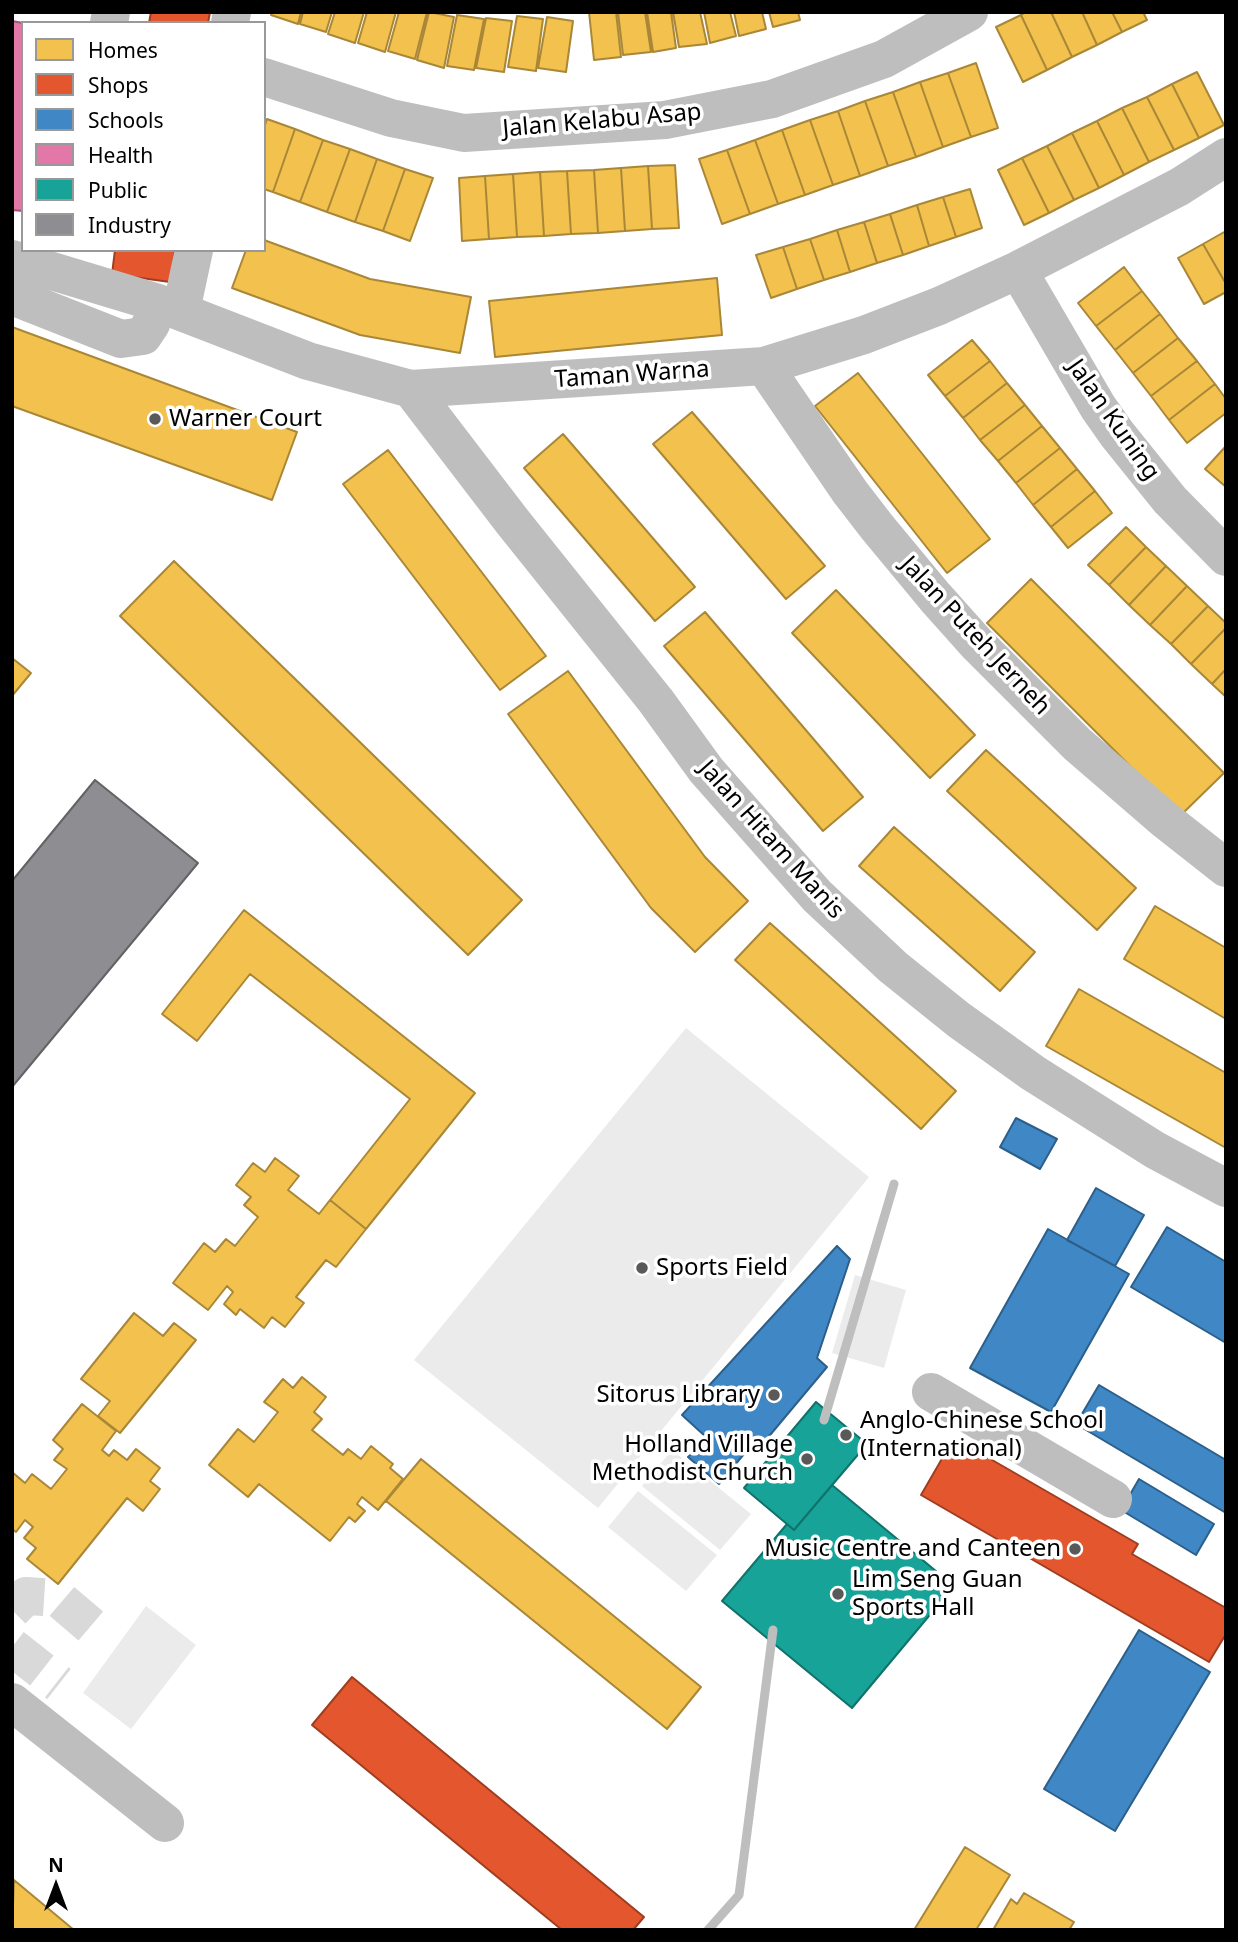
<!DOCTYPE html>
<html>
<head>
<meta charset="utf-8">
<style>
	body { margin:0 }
	#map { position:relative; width:1238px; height:1942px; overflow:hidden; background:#fff; font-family:"Noto Sans",sans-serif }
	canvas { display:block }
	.frame { position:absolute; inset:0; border:14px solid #000; pointer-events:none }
	.legend { position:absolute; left:21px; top:21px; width:245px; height:231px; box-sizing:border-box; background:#fff; border:2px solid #999; margin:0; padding:9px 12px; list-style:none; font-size:21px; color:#000 }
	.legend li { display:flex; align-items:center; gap:14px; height:35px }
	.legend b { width:35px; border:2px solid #999 }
	.north { position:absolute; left:21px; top:1851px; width:70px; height:70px; -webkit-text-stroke:5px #fff; paint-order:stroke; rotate:0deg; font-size:19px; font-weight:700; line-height:28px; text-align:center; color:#000 }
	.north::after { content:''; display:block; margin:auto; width:24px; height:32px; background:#000; clip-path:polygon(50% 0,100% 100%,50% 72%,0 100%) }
</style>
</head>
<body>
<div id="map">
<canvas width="1238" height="1942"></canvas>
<div class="frame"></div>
<ul class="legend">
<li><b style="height:19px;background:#f2c14e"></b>Homes</li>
<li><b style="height:19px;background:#e4572e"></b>Shops</li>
<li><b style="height:19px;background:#3f88c5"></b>Schools</li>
<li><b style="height:19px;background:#e377a8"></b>Health</li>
<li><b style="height:19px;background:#17a398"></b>Public</li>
<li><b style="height:19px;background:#8d8d92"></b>Industry</li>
</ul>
<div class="north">N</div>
</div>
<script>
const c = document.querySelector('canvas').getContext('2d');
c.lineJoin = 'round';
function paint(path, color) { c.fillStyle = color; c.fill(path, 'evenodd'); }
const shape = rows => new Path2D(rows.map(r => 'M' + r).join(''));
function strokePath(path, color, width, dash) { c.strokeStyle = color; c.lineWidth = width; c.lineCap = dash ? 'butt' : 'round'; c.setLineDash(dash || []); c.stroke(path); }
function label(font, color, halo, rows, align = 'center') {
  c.font = font + ' "Noto Sans",sans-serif'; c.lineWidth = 7; c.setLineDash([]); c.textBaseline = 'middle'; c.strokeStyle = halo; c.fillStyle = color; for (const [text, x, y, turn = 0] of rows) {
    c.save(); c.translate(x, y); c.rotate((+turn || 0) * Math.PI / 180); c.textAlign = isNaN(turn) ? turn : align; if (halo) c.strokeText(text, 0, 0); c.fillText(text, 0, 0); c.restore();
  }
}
const green = shape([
	[686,1028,869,1177,598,1508,414,1360],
	[855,1275,906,1290,884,1368,832,1353],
	[672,1450,751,1514,720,1550,642,1486],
	[638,1491,717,1555,686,1591,608,1527],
	[146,1606,196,1645,131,1729,83,1693]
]);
const homes = shape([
	[272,12,301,12,298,24,271,15,272,12],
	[303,12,332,12,326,32,300,24,303,12],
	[335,12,364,12,355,43,328,34,335,12],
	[367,12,396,12,385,52,358,43,367,12],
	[399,12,427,12,415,59,388,51,399,12],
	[429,12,454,17,444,68,417,60,429,12],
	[589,12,616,12,621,57,594,60,589,12],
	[618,12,645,12,651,52,623,55,618,12],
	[647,12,671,12,676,48,653,52,647,12],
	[673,12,700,12,707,44,679,47,673,12],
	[704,12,730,12,736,36,710,43,704,12],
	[734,12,762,12,766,29,739,36,734,12],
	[769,12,798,12,800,20,773,27,769,12],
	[1026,12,1051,12,1072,57,1047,70,1021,15,1026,12],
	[1051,12,1082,12,1097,45,1072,57,1051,12],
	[1082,12,1112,12,1122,32,1097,45,1082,12],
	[1112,12,1143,12,1147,20,1122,32,1112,12],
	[457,15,484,19,474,70,447,66,457,15],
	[1021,15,1047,70,1023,82,996,27,1021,15],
	[517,16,543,19,536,71,508,67,517,16],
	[547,17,573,21,566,72,538,68,547,17],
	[486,18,512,21,504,72,476,68,486,18],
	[976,63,998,128,971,137,948,73,976,63],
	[1197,72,1224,125,1199,138,1172,84,1197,72],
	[948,73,971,137,943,147,920,82,948,73],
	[920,82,943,147,916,157,893,92,920,82],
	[1172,84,1199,138,1174,150,1147,97,1172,84],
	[893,92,916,157,888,166,865,101,893,92],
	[1147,97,1174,150,1149,162,1122,108,1147,97],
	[865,101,888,166,860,176,838,111,865,101],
	[1122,108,1149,162,1124,175,1097,121,1122,108],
	[838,111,860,176,833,185,810,120,838,111],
	[267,119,295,129,273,192,264,189,264,128,267,119],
	[810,120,833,185,805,195,782,130,810,120],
	[1097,121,1124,175,1099,188,1072,133,1097,121],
	[295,129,323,140,300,202,273,192,295,129],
	[782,130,805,195,778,204,755,140,782,130],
	[1072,133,1099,188,1074,200,1047,146,1072,133],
	[323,140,350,149,327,212,300,202,323,140],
	[755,140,778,204,750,214,727,150,755,140],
	[1047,146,1074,200,1049,213,1022,158,1047,146],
	[350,149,377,159,355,222,327,212,350,149],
	[727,150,750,214,722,224,699,159,727,150],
	[1022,158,1049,213,1024,225,998,170,1022,158],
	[377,159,405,169,383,231,355,222,377,159],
	[675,165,679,228,652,229,648,166,675,165],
	[648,166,652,229,625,231,621,168,648,166],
	[621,168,625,231,598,233,594,170,621,168],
	[405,169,433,178,410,241,383,231,405,169],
	[594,170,598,233,571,234,567,171,594,170],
	[567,171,571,234,544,236,540,172,567,171],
	[540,172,544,236,517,237,513,174,540,172],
	[513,174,517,237,489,239,485,176,513,174],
	[485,176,489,239,462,241,459,178,485,176],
	[970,189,982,228,956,237,943,197,970,189],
	[943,197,956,237,929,246,917,205,943,197],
	[917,205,929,246,903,255,890,214,917,205],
	[890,214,903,255,877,263,864,222,890,214],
	[864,222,877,263,850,272,837,230,864,222],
	[837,230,850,272,824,280,810,239,837,230],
	[1226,231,1226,284,1203,244,1226,231],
	[810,239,824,280,797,289,783,247,810,239],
	[264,240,370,279,471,297,460,353,360,335,232,288,246,250,264,250,264,240],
	[1203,244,1226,284,1226,292,1204,304,1178,258,1203,244],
	[783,247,797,289,771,298,756,255,783,247],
	[1124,267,1142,291,1096,326,1078,303,1124,267],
	[717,278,722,335,495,357,489,301,717,278],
	[1142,291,1160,314,1115,350,1096,326,1142,291],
	[1160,314,1178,338,1133,373,1115,350,1160,314],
	[12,327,297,432,272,500,12,406,12,327],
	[1178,338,1197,361,1151,396,1133,373,1178,338],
	[972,340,990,361,945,396,928,375,972,340],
	[990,361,1007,383,963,418,945,396,990,361],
	[1197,361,1215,384,1169,420,1151,396,1197,361],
	[858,373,990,539,947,573,815,406,858,373],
	[1007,383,1025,405,980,440,963,418,1007,383],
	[1215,384,1226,399,1226,413,1187,443,1169,420,1215,384],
	[1025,405,1042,426,998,461,980,440,1025,405],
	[692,412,825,566,786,599,653,444,692,412],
	[1042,426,1060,448,1016,483,998,461,1042,426],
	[563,434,695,587,655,621,524,468,563,434],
	[1226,446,1226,487,1205,469,1226,446],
	[1060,448,1077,469,1033,505,1016,483,1060,448],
	[388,450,546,656,500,690,343,484,388,450],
	[1077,469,1095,491,1051,527,1033,505,1077,469],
	[1095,491,1112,513,1068,548,1051,527,1095,491],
	[1126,527,1146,547,1109,585,1088,565,1126,527],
	[1146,547,1166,566,1129,605,1109,585,1146,547],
	[174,561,522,900,468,955,120,616,174,561],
	[1166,566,1187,586,1150,625,1129,605,1166,566],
	[1031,579,1224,773,1180,816,987,623,1031,579],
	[1187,586,1208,606,1171,644,1150,625,1187,586],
	[836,590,975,735,930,778,792,633,836,590],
	[1208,606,1226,623,1226,628,1191,664,1171,644,1208,606],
	[705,612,863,797,823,831,664,646,705,612],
	[1226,628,1226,669,1212,684,1191,664,1226,628],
	[12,658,31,673,12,696,12,658],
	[1226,669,1226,697,1212,684,1226,669],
	[568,671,705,857,748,901,695,952,651,908,508,714,568,671],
	[986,750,1136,888,1097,930,947,791,986,750],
	[894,827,1035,952,1000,991,859,866,894,827],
	[1155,906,1226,948,1226,1019,1124,959,1155,906],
	[244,910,475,1093,366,1229,330,1200,410,1099,250,974,197,1041,162,1014,244,910],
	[770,923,956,1091,921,1129,735,960,770,923],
	[1079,989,1226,1073,1226,1148,1046,1046,1079,989],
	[275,1158,299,1176,288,1190,319,1214,330,1200,366,1229,336,1267,326,1260,296,1297,304,1303,285,1327,272,1317,264,1328,240,1309,236,1315,224,1304,233,1292,227,1286,208,1310,173,1283,204,1243,215,1252,226,1239,235,1246,258,1217,244,1205,251,1197,236,1185,253,1163,265,1172,275,1158],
	[134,1313,163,1336,174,1323,196,1340,120,1433,98,1416,110,1401,81,1379,134,1313],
	[302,1377,326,1397,314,1412,322,1419,312,1430,343,1455,348,1449,361,1459,371,1446,393,1464,390,1468,403,1479,378,1510,362,1497,357,1504,365,1511,355,1522,349,1517,330,1541,259,1484,248,1497,209,1465,238,1429,254,1442,278,1412,264,1402,283,1379,293,1388,302,1377],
	[82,1404,116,1431,102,1450,109,1456,114,1450,127,1460,136,1449,160,1468,150,1481,160,1489,143,1511,127,1498,58,1584,27,1559,36,1548,24,1538,33,1527,25,1520,16,1532,12,1529,12,1472,25,1483,32,1474,51,1489,67,1469,54,1460,63,1449,53,1440,82,1404],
	[421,1459,701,1687,667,1729,386,1501,421,1459],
	[965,1847,1010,1875,976,1930,914,1930,965,1847],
	[14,1880,74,1930,12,1930,14,1880],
	[1024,1893,1074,1922,1069,1930,993,1930,1011,1899,1017,1904,1024,1893]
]);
const shops = shape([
	[151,12,210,12,208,23,149,23,151,12],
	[115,250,175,250,170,282,112,274,115,250],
	[954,1438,1138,1544,1132,1554,1226,1608,1226,1634,1209,1662,921,1495,954,1438],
	[352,1677,644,1917,633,1930,562,1930,312,1725,352,1677]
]);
const schools = shape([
	[1016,1118,1057,1139,1040,1169,1000,1147,1016,1118],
	[1096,1188,1144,1215,1115,1266,1067,1240,1096,1188],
	[1167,1227,1226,1262,1226,1343,1131,1287,1167,1227],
	[1048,1229,1129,1274,1051,1412,970,1368,1048,1229],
	[837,1246,850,1259,817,1358,827,1367,760,1447,754,1442,719,1484,688,1457,706,1437,682,1415,837,1246],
	[1099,1385,1226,1460,1226,1513,1076,1424,1099,1385],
	[1139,1479,1214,1524,1196,1555,1121,1510,1139,1479],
	[1139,1630,1210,1672,1115,1831,1044,1789,1139,1630]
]);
const health = shape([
	[12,21,23,23,23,211,12,210,12,21]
]);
const public = shape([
	[816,1402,867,1444,794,1530,744,1488,816,1402],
	[832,1485,954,1586,852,1708,722,1601,787,1524,794,1530,832,1485]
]);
const industry = shape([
	[95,780,198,863,12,1087,12,881,95,780]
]);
const stream = shape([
	[824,1420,894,1184],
	[708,1930,739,1895,773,1630]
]);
const minorTunnel = shape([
	[12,1610,26,1596,58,1598,99,1633],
	[12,1647,59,1684]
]);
const minor = shape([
	[109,23,111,12],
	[230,23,232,12],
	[264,77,391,118,464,133,665,120,772,99,884,59,969,12],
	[12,259,158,303,308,361,411,389,764,366,864,335,939,306,1018,270,1179,187,1226,157],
	[1018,270,1098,407,1117,434,1170,500,1226,557],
	[12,296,121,339,143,336,151,324,158,303],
	[181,311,194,250],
	[764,366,850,492,877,527,935,597,977,644,1077,744,1165,820,1226,868],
	[411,389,512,521,656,701,706,770,817,896,893,967,959,1020,1033,1073,1155,1150,1226,1188],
	[931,1392,1113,1499],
	[12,1702,165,1823]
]);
const markers = [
	[155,419,7,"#595959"],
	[642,1268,7,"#595959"],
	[774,1395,7,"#595959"],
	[846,1435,7,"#595959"],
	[807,1459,7,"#595959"],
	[1075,1549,7,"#595959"],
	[838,1594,7,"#595959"]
];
const streetNames = [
	["Jalan Kelabu Asap",602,121,-5],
	["Taman Warna",632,375,-4],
	["Jalan Kuning",1113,420,55],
	["Jalan Puteh Jerneh",975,636,47],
	["Jalan Hitam Manis",771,840,48]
];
const poiNames = [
	["Warner Court",169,419],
	["Sports Field",656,1268],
	["Sitorus Library",760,1395,"right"],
	["Anglo-Chinese School",860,1421],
	["(International)",860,1449],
	["Holland Village",793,1445,"right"],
	["Methodist Church",793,1473,"right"],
	["Music Centre and Canteen",1061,1549,"right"],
	["Lim Seng Guan",852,1580],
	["Sports Hall",852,1608]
];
paint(green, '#ebebeb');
paint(homes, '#f2c14e');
strokePath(homes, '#a98737', 2);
paint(shops, '#e4572e');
strokePath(shops, '#a03d20', 2);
paint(schools, '#3f88c5');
strokePath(schools, '#2c5f8a', 2);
paint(health, '#e377a8');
strokePath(health, '#9f5376', 2);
paint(public, '#17a398');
strokePath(public, '#10726a', 2);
paint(industry, '#8d8d92');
strokePath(industry, '#636366', 2);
strokePath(stream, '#bebebe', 9);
strokePath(minorTunnel, '#d9d9d9', 38, [38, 19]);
strokePath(minor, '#bebebe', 38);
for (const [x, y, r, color] of markers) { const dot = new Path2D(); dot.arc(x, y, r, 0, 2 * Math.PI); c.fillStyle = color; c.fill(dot); strokePath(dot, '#fff', 2.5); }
label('24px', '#000', '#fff', streetNames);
label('24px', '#000', '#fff', poiNames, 'left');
</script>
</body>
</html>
